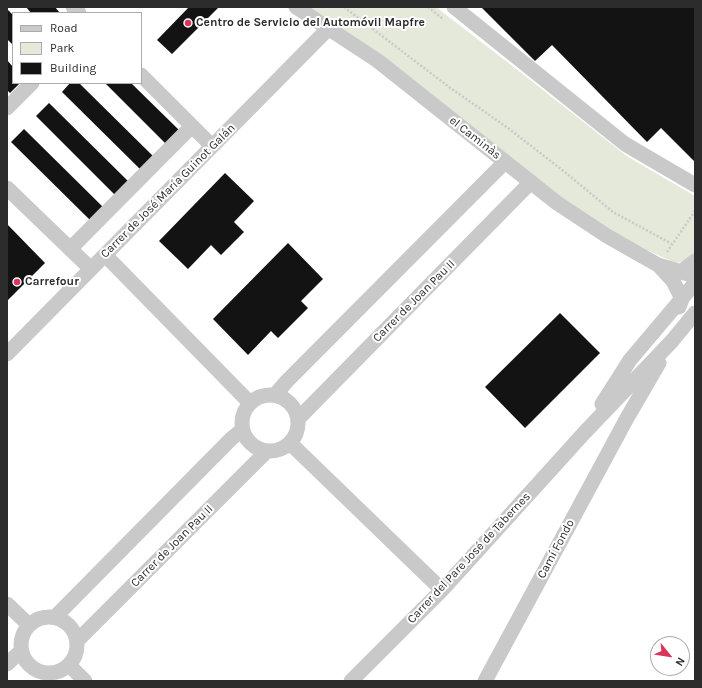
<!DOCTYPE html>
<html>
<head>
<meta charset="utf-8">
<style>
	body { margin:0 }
	#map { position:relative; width:702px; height:688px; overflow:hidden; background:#fff; font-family:Karla,sans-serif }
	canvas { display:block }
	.frame { position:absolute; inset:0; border:8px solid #2c2c2c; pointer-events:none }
	.legend { position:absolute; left:12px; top:12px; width:130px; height:72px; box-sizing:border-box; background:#fff; border:1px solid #ababab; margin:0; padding:5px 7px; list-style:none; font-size:12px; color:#2c2c2c }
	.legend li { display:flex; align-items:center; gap:8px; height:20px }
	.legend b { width:20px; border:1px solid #ababab }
	.north { position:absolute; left:650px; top:636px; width:40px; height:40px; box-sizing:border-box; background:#fff; border:1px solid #ababab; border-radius:50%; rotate:120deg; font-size:11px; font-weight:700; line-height:16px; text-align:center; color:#2c2c2c }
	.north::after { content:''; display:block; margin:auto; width:14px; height:18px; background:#da365b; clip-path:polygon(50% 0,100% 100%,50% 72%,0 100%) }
</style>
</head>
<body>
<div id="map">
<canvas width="702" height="688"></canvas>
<div class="frame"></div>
<ul class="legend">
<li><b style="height:5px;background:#c9c9c9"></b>Road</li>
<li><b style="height:11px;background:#e4e9da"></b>Park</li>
<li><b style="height:11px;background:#131313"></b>Building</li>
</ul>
<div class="north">N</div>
</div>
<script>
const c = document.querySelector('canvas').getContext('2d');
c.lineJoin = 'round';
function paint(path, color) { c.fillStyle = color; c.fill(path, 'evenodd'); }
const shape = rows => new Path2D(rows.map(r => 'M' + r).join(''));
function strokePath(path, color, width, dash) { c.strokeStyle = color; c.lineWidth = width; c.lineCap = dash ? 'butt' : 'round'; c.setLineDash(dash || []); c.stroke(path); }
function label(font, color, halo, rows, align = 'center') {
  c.font = font + ' Karla,sans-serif'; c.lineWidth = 4; c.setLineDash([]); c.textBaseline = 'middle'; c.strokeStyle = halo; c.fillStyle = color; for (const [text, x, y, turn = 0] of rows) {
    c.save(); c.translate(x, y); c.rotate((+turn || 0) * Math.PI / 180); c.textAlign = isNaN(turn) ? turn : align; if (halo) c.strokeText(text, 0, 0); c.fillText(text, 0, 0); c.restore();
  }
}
const green = shape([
	[309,7,436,7,520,72,628,157,695,196,695,257,689,261,675,263,645,249,605,228,565,200]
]);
const building = shape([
	[26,7,55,7,60,13,31,13],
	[189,7,219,7,172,54,157,40],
	[481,7,695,7,695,162,661,128,647,142,552,45,535,61],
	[7,9,13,15,13,45,7,39],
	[7,60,13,67,13,83,20,83,10,93,7,90],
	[70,83,79,83,155,158,142,171,62,92],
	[105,83,131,83,179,130,166,144],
	[49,103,129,182,115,195,36,116],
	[24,129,104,208,91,221,11,142],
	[225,173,254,201,234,222,244,232,221,255,211,245,188,269,159,241],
	[7,224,45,263,7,301],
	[288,243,323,279,301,301,308,308,278,338,271,331,248,355,213,319],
	[560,313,600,353,525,428,485,387]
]);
const path = shape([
	[344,7,449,87,508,128,566,173,613,212,672,244],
	[428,7,443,19],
	[667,252,695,211]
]);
const minor = shape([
	[73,7,79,13],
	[296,7,378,61,557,203,607,236,658,265,695,276],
	[454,7,625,144,695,185],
	[141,75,212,146],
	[7,108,32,83],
	[7,188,91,269],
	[70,249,192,126],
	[105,255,250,403],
	[660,267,673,281,682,299,679,307],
	[681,272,695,261],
	[7,354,328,29],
	'242 423a28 28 0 1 1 56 0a28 28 0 1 1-56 0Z',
	[275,395,287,381,505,162],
	[602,404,630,360,695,283],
	[298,419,531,182],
	[290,443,442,590],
	[7,604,29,625],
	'21 645a28 28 0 1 1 56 0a28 28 0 1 1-56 0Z',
	[55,617,232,438,242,430],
	[77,641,266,452],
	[7,664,21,651],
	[69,665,85,681],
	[351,681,442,590,585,432,672,341,695,313],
	[485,681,627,418,659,363]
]);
const markers = [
	[188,23,4,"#da365b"],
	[17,282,4,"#da365b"]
];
const poiNames = [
	["Centro de Servicio del Automóvil Mapfre",196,23],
	["Carrefour",25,282]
];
const streetNames = [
	["el Caminàs",475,138,38],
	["Carrer de José María Guinot Galán",168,191,-45],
	["Carrer de Joan Pau II",414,301,-45],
	["Carrer de Joan Pau II",172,546,-45],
	["Camí Fondo",556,549,-62],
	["Carrer del Pare José de Tabernes",469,558,-47]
];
paint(green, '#e4e9da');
paint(building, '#131313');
strokePath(path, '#c9c9c9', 2.5, [2, 2]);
strokePath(minor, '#c9c9c9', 15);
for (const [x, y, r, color] of markers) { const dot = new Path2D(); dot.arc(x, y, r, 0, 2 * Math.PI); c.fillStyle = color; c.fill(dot); strokePath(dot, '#fff', 1.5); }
label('bold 12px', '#2c2c2c', '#fff', poiNames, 'left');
label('12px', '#2c2c2c', '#fff', streetNames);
</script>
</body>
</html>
